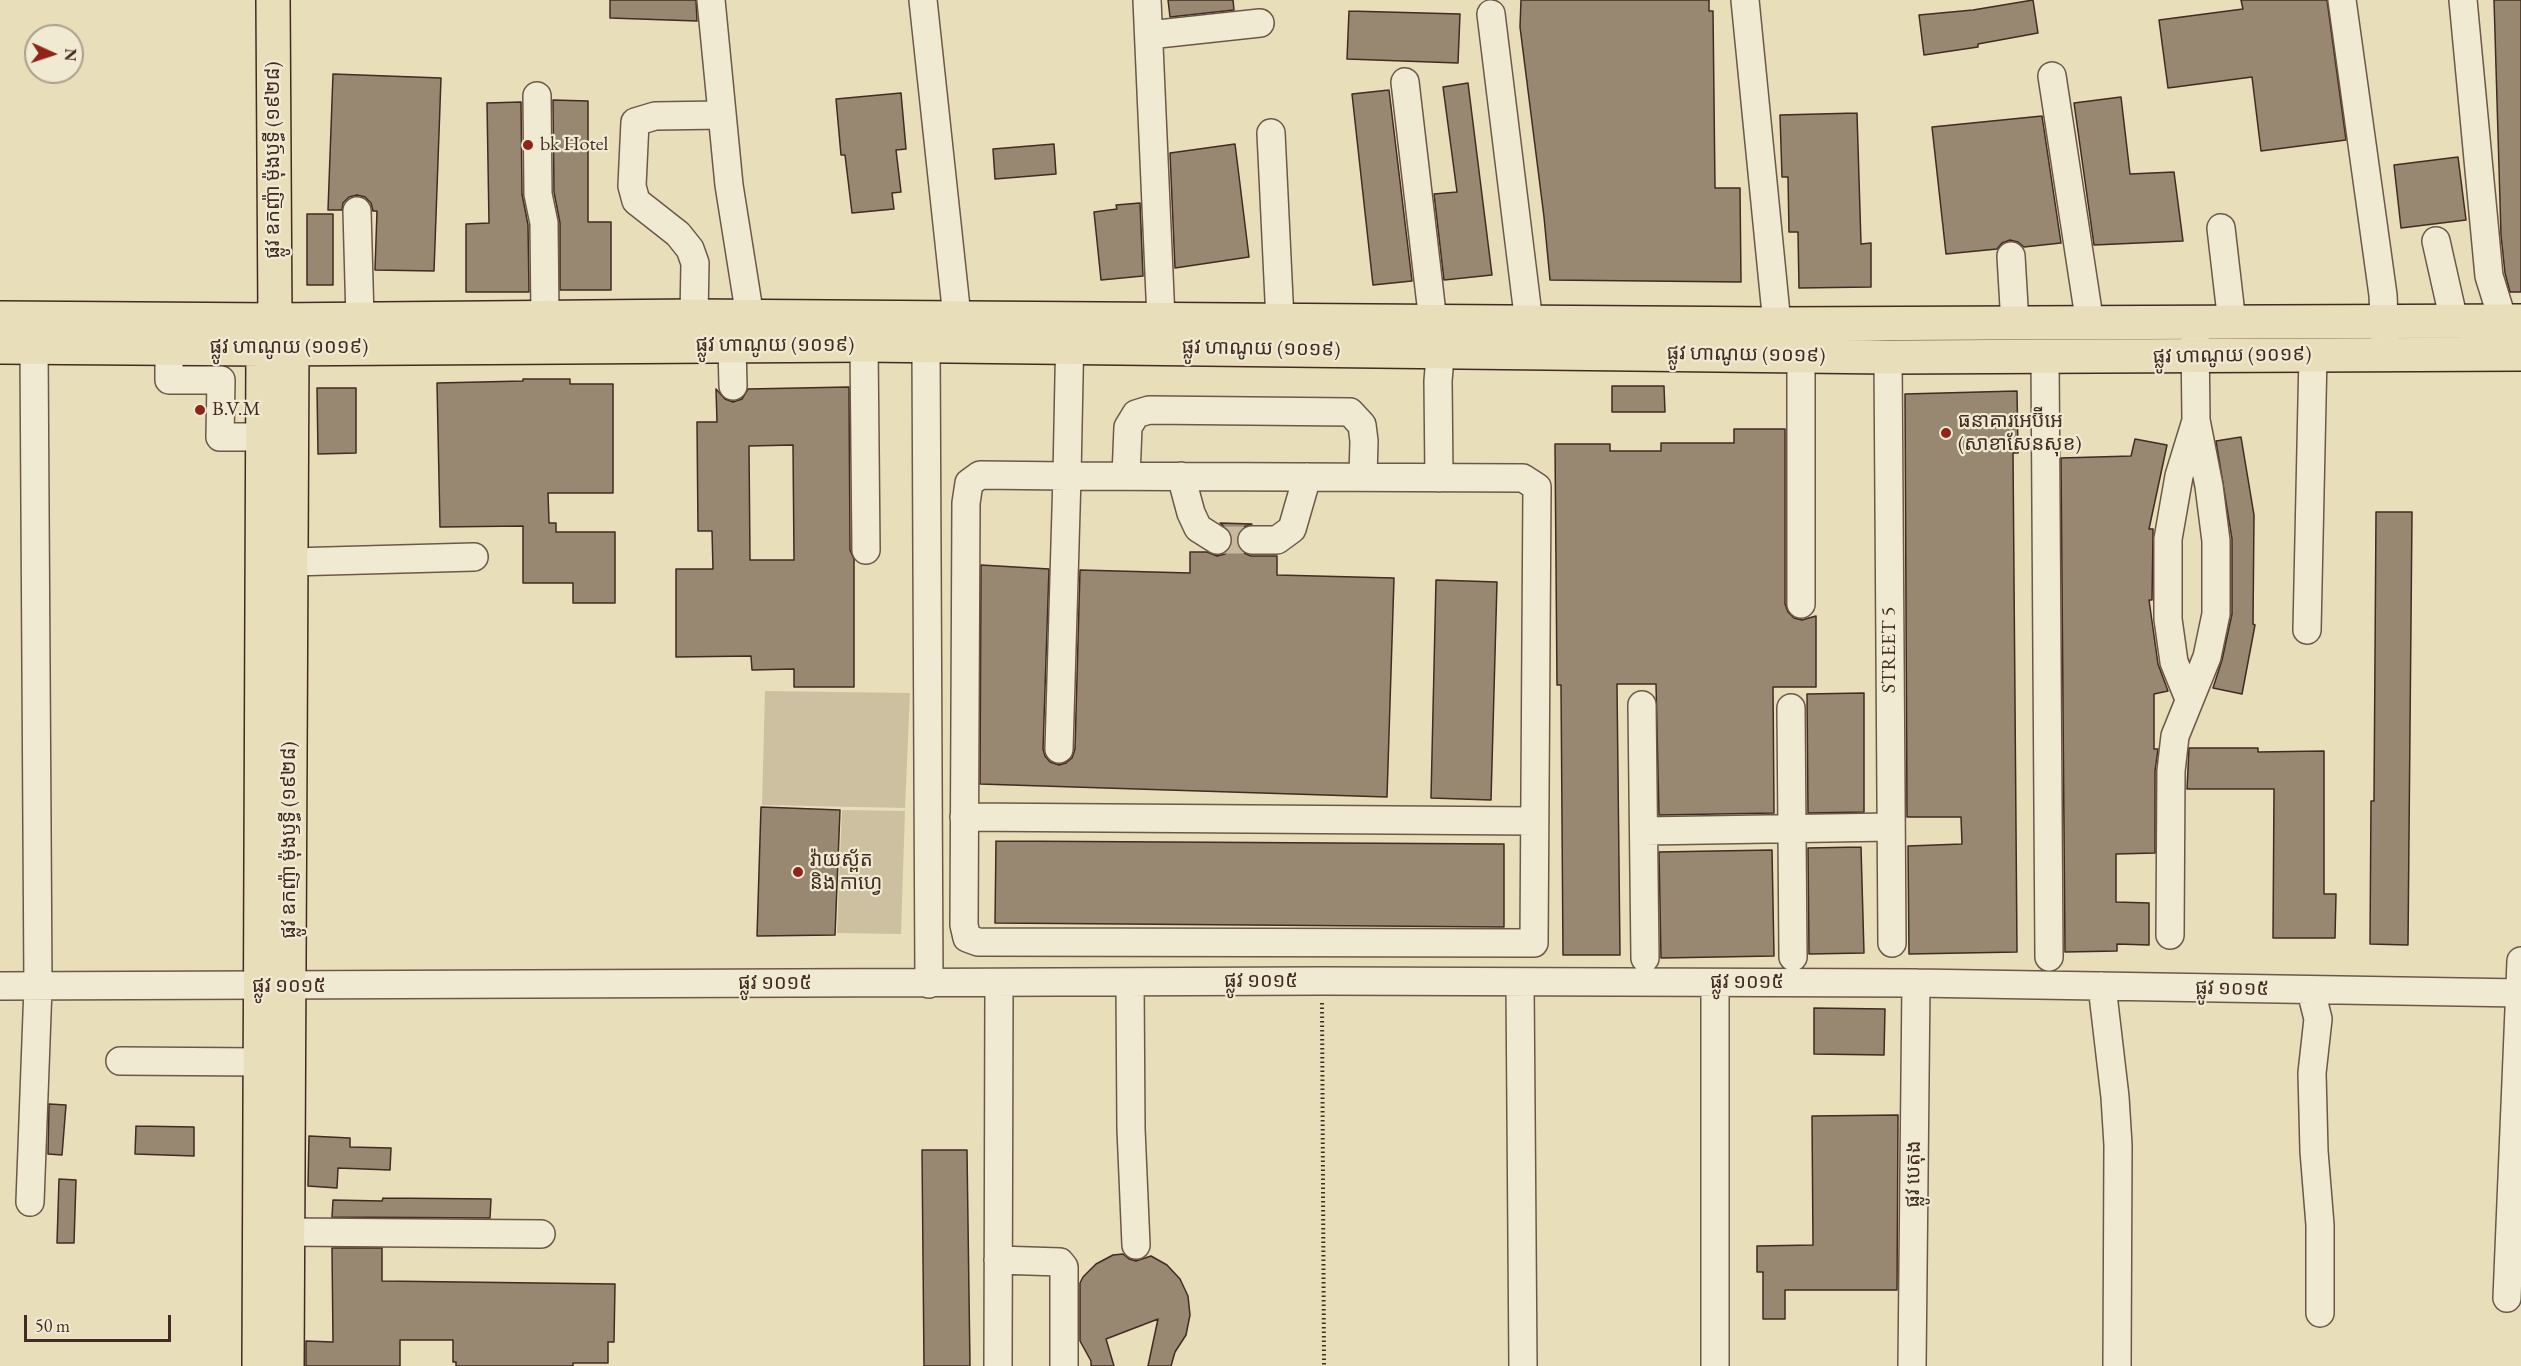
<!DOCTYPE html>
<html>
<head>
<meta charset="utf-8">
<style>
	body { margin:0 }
	#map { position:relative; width:2521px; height:1366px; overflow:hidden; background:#e9deba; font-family:"EB Garamond",serif }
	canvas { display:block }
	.north { position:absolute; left:24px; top:24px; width:60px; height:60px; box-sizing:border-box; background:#f1ead2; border:2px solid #ab9e8c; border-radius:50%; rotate:93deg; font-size:16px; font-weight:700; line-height:24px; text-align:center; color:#412b22 }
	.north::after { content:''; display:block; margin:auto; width:21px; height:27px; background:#8f2418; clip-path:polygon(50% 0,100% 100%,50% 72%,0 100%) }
	.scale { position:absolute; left:24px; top:1315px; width:147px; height:27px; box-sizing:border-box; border:3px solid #412b22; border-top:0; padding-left:8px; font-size:18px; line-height:21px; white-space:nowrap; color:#412b22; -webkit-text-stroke:4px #f1ead2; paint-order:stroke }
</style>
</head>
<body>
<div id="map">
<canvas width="2521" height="1366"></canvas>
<div class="north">N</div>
<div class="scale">50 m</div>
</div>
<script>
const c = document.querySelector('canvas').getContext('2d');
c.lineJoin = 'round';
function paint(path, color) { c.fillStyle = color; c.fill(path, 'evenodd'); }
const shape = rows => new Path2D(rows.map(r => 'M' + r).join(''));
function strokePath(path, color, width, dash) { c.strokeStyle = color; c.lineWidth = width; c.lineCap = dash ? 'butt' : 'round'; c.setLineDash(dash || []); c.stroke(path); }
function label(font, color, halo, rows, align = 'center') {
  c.font = font + ' "EB Garamond","Noto Sans Khmer",serif'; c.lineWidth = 4.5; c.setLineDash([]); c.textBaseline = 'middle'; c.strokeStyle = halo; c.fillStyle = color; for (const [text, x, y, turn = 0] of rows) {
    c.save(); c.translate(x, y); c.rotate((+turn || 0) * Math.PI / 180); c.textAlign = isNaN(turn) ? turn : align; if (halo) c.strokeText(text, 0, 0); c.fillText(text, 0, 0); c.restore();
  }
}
const green = shape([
	[765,691,910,693,905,808,762,805],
	[842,810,905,811,901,934,837,933]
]);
const building = shape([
	[610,0,696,0,697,21,610,18,610,0],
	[1168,0,1233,0,1234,10,1170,17,1168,0],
	[1521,0,1709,0,1709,11,1713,11,1715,188,1740,188,1741,282,1550,280,1544,217,1520,27,1521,0],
	[2033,0,2038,33,1978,44,1978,47,1924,55,1919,15,1973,10,2033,0],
	[2241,0,2327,0,2346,140,2261,151,2252,77,2168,88,2159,20,2243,9,2241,0],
	[2494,0,2521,0,2521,292,2510,292,2505,273,2501,235,2494,0],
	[1349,11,1460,14,1458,63,1347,59,1349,11],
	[333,74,441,78,434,271,375,270,377,211,373,211,371,203,365,197,357,195,349,197,343,203,342,210,328,210,333,74],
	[1468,83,1492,275,1444,280,1434,194,1457,192,1443,87,1468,83],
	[1389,90,1412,281,1373,285,1352,94,1389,90],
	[901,93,906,149,896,150,901,192,892,193,894,209,852,213,845,155,841,155,836,99,901,93],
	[2121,97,2130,174,2174,172,2183,241,2094,245,2074,103,2121,97],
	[553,100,588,101,588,222,611,222,611,290,560,290,560,223,554,192,553,100],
	[521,102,522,194,528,225,529,292,466,292,466,224,489,223,487,103,521,102],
	[1857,113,1861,244,1871,243,1871,287,1799,288,1798,232,1789,232,1788,177,1782,177,1780,115,1857,113],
	[2042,116,2061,243,2024,247,2018,242,2010,240,2002,243,1997,249,1946,254,1932,127,2042,116],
	[1054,144,1056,174,995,179,993,149,1054,144],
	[1235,144,1249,257,1175,268,1170,153,1235,144],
	[2458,157,2466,220,2401,228,2394,165,2458,157],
	[1140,203,1143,276,1101,280,1094,212,1117,209,1116,205,1140,203],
	[307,214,333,214,333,285,307,285,307,214],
	[523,379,570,379,570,384,613,384,613,493,548,493,549,523,556,523,556,532,615,532,615,603,573,603,573,583,523,583,523,526,440,527,437,383,523,381,523,379],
	[1612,386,1664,386,1665,412,1612,412,1612,386],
	[849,387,850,550,854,559,854,687,794,687,794,669,752,670,751,656,676,657,676,569,713,569,712,531,698,531,697,422,717,422,716,389,725,399,733,402,742,399,748,389,849,387],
	[793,445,794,560,750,560,749,446,793,445],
	[317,388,356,388,356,453,318,454,317,388],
	[2017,391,2018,453,2013,453,2017,952,1909,954,1908,846,1962,844,1961,817,1907,817,1905,394,2017,391],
	[1734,429,1785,429,1785,604,1788,612,1794,618,1802,620,1816,616,1816,687,1773,687,1774,813,1659,815,1656,684,1617,684,1620,955,1563,955,1561,685,1557,685,1555,444,1610,444,1610,451,1661,451,1661,443,1734,443,1734,429],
	[2241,437,2254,515,2253,624,2255,625,2242,694,2213,688,2222,660,2232,614,2232,539,2216,441,2241,437],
	[2135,439,2167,445,2149,529,2153,529,2153,534,2152,600,2149,600,2158,664,2168,691,2154,694,2154,749,2158,749,2155,771,2155,853,2116,854,2116,902,2149,903,2149,945,2117,944,2117,951,2065,952,2061,458,2131,456,2135,439],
	[2376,512,2412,512,2408,945,2370,944,2371,801,2374,801,2376,512],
	[1220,523,1252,524,1244,527,1239,532,1236,539,1238,547,1244,553,1251,556,1277,556,1277,575,1394,578,1387,797,980,784,981,565,1049,569,1043,749,1045,756,1050,762,1059,765,1066,763,1072,758,1075,749,1080,570,1190,573,1190,552,1207,552,1217,556,1225,554,1231,548,1233,540,1231,533,1220,523],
	[1436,580,1497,582,1491,800,1431,798,1436,580],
	[1864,693,1864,812,1808,813,1807,694,1864,693],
	[2189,748,2258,748,2258,752,2324,751,2324,894,2336,894,2335,938,2273,938,2274,789,2187,789,2189,748],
	[761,807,840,810,835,935,757,936,761,807],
	[996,841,1504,844,1504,927,995,923,996,841],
	[1861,847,1864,953,1809,954,1808,848,1861,847],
	[1772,850,1774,956,1661,958,1659,852,1772,850],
	[1814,1008,1885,1009,1884,1055,1814,1054,1814,1008],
	[49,1104,66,1105,62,1155,48,1154,49,1104],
	[1898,1115,1897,1290,1785,1290,1785,1319,1763,1319,1763,1272,1757,1272,1757,1246,1813,1245,1812,1116,1898,1115],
	[136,1126,194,1127,194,1156,135,1154,136,1126],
	[309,1136,350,1138,350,1147,391,1148,390,1170,338,1168,337,1188,308,1186,309,1136],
	[922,1150,967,1150,970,1366,924,1366,922,1150],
	[59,1179,76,1180,74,1243,57,1243,59,1179],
	[383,1198,491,1199,490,1218,332,1217,333,1200,382,1201,383,1198],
	[332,1248,382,1248,382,1281,615,1284,614,1342,608,1342,608,1363,573,1363,573,1366,456,1366,456,1362,453,1362,453,1340,400,1340,400,1366,306,1366,306,1341,333,1342,332,1248],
	[1123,1254,1129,1259,1136,1261,1151,1256,1167,1265,1180,1279,1188,1296,1190,1315,1186,1335,1175,1352,1171,1366,1148,1366,1158,1319,1106,1339,1114,1366,1091,1366,1091,1361,1080,1341,1080,1283,1083,1277,1096,1264,1113,1255,1123,1254]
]);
const minorTunnel = shape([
	[1217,540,1252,540]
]);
const path = shape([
	[1322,1003,1324,1366]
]);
const minor = shape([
	[711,0,729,185,750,317,750,335],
	[923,0,957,317],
	[1147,0,1161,319],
	[1745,0,1777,324],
	[2342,0,2383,295,2385,341],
	[2463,0,2489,276,2503,321],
	[1491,14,1529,323],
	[1149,35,1260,23],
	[2052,76,2090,324],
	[1405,82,1433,322],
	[537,96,538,194,544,223,545,317],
	[1271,133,1280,321],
	[357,211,360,319],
	[2221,228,2232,323],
	[2436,241,2454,321],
	[2011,256,2015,324],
	[694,316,695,263,690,249,678,234,636,201,632,186,635,122,655,116,722,115],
	[864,345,866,550],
	[732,346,733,386],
	[926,346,929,984],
	[169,348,169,380,221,380,220,437,263,437],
	[1888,357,1892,943],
	[2045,357,2049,957],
	[1126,476,1128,427,1136,414,1149,410,1350,412,1362,425,1364,441,1363,477],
	[1181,476,1191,513,1198,528,1217,540],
	[1439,478,1438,381,1442,332],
	[1252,540,1277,540,1292,529,1307,477],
	[291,562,474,557],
	[1801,604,1801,356],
	[2307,630,2313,355],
	[2189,699,2174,662,2168,619,2168,539,2179,476,2195,424],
	[1642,705,1645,958],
	[1791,708,1793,957],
	[1059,749,1067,476,980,475,969,483,966,503,964,925,967,938,978,942,1534,943,1537,487,1523,478,1067,476,1070,328],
	[964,817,1534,821],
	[1644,831,1891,827],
	[2170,935,2171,771,2175,736,2207,657,2216,614,2216,541,2209,486,2196,420,2195,337],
	[1130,983,1131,1129,1136,1245],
	[1520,983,1523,1366],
	[0,986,1322,981,1916,983,2521,993],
	[2102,986,2115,1097,2118,1145,2117,1366],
	[2311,991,2318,1019,2312,1073,2314,1151,2320,1225,2320,1313],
	[120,1061,260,1062],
	[30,1202,38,987,34,348],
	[287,1232,541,1234],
	[998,1260,1060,1262,1064,1267,1064,1366],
	[2507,1298,2521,961],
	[998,1366,999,984],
	[1715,1366,1715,983],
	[1912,1366,1916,983]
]);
const major = shape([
	[0,318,275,320,694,316,1777,324,2521,321],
	[281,329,292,348,287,1366],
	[0,347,263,349,864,345,1888,357,2521,354],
	[259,1366,263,349,275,320,273,0]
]);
const markers = [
	[528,145,6,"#8f2418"],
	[200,410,6,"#8f2418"],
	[1946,433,6,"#8f2418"],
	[798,872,6,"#8f2418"]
];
const poiNames = [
	["bk Hotel",540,145],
	["B.V.M",212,410],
	["ធនាគារអេប៊ីអេ",1958,422],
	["(សាខាសែនសុខ)",1958,445],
	["វ៉ាយស្ព័ត",810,861],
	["និង កាហ្វេ",810,884]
];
const streetNames = [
	["ផ្លូវ ឧកញ៉ា ម៉ុងឫទ្ធី (១៩២៨)",274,160,-90],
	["ផ្លូវ ហាណូយ (១០១៩)",775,346],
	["ផ្លូវ ហាណូយ (១០១៩)",289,348],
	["ផ្លូវ ហាណូយ (១០១៩)",1261,349,1],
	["ផ្លូវ ហាណូយ (១០១៩)",1746,355,1],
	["ផ្លូវ ហាណូយ (១០១៩)",2232,356,-1],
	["STREET 5",1890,650,-90],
	["ផ្លូវ ឧកញ៉ា ម៉ុងឫទ្ធី (១៩២៨)",290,840,-90],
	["ផ្លូវ ១០១៥",1261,982],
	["ផ្លូវ ១០១៥",1747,983],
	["ផ្លូវ ១០១៥",775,984],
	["ផ្លូវ ១០១៥",289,987],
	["ផ្លូវ ១០១៥",2232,989,1],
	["ផ្លូវ បេតុង",1914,1174,-89]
];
paint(green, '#ccc0a0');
paint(building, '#988871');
strokePath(building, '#412b22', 1.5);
strokePath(minorTunnel, '#c7ba9c', 27, [27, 14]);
strokePath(minor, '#6b5848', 30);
strokePath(major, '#412b22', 36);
strokePath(path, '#412b22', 4, [1.5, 3]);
strokePath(minor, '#f1ead2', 27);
strokePath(major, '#e9deba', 33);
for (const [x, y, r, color] of markers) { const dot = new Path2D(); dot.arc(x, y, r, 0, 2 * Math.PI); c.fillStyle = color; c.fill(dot); strokePath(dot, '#f1ead2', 2); }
label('20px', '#412b22', '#f1ead2', poiNames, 'left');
label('20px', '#412b22', '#f1ead2', streetNames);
</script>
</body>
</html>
